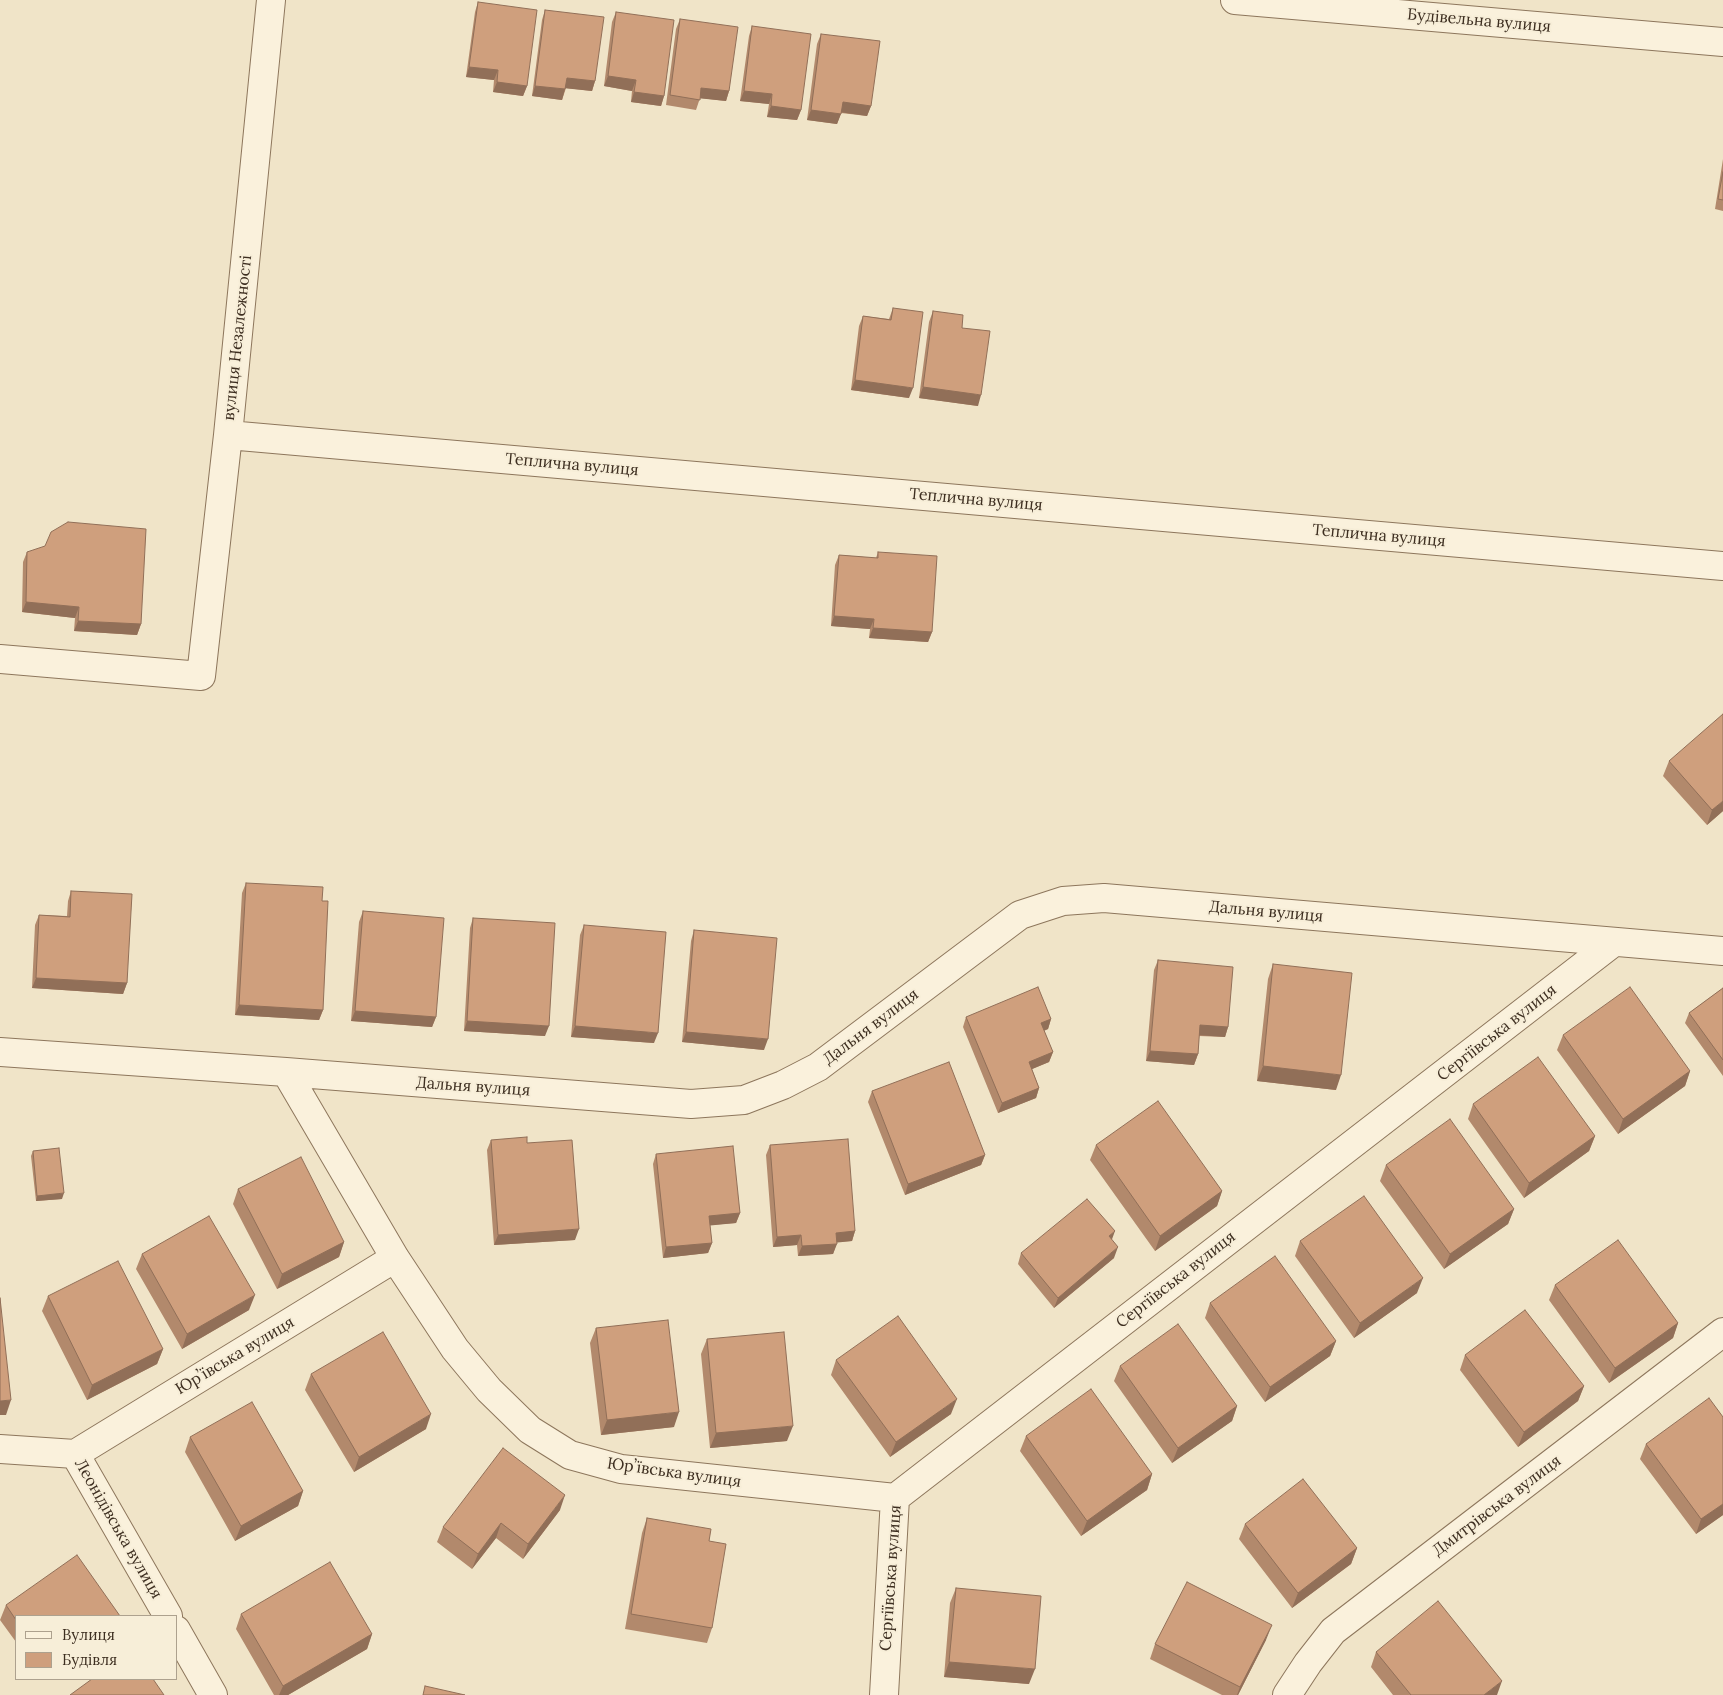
<!DOCTYPE html>
<html>
<head>
<meta charset="utf-8">
<style>
	body { margin:0 }
	#map { position:relative; width:1723px; height:1695px; overflow:hidden; background:#f0e4c8; font-family:Lora,serif }
	canvas { display:block }
	.legend { position:absolute; left:15px; top:1615px; width:162px; height:65px; box-sizing:border-box; background:#f7eed8; border:1px solid #ada18e; margin:0; padding:6px 9px; list-style:none; font-size:15px; color:#3d2e20 }
	.legend li { display:flex; align-items:center; gap:10px; height:25px }
	.legend b { width:25px; border:1px solid #ada18e }
</style>
</head>
<body>
<div id="map">
<canvas width="1723" height="1695"></canvas>
<ul class="legend">
<li><b style="height:6px;background:#faf1dc"></b>Вулиця</li>
<li><b style="height:14px;background:#cf9f7d"></b>Будівля</li>
</ul>
</div>
<script>
const c = document.querySelector('canvas').getContext('2d');
c.lineJoin = 'round';
const shape = rows => new Path2D(rows.map(r => 'M' + r).join(''));
function strokePath(path, color, width, dash) { c.strokeStyle = color; c.lineWidth = width; c.lineCap = dash ? 'butt' : 'round'; c.setLineDash(dash || []); c.stroke(path); }
function paint(path, color) { c.fillStyle = color; c.fill(path, 'evenodd'); }
function label(font, color, halo, rows, align = 'center') {
  c.font = font + ' Lora,serif'; c.lineWidth = 4; c.setLineDash([]); c.textBaseline = 'middle'; c.strokeStyle = halo; c.fillStyle = color; for (const [text, x, y, turn = 0] of rows) {
    c.save(); c.translate(x, y); c.rotate((+turn || 0) * Math.PI / 180); c.textAlign = isNaN(turn) ? turn : align; if (halo) c.strokeText(text, 0, 0); c.fillText(text, 0, 0); c.restore();
  }
}
const minor = shape([
	[1235,0,1723,42],
	[228,435,1723,566],
	[0,659,201,676,228,435,271,0],
	[0,1052,286,1072,691,1104,744,1100,783,1085,818,1067,1020,915,1063,901,1104,898,1723,951],
	[286,1072,395,1258,455,1349,489,1390,530,1430,570,1455,621,1469,895,1498],
	[0,1449,75,1454,168,1616],
	[75,1454,395,1258],
	[176,1630,213,1695],
	[884,1695,895,1498,1614,942],
	[1287,1695,1308,1663,1333,1631,1723,1332]
]);
const wall = shape([
	[478,2,527,86,523,96,493,92,494,80,466,77,475,12],
	[545,10,595,81,592,91,566,88,562,100,532,96,542,20],
	[616,12,664,96,661,106,631,102,632,91,604,86,612,22],
	[680,19,729,91,726,101,700,98,696,110,666,105,676,29],
	[752,26,801,110,797,120,767,117,769,104,740,101,749,36],
	[821,34,871,106,867,116,841,113,837,124,807,120,817,44],
	[1723,159,1723,211,1715,209],
	[893,308,909,398,851,390,859,326,863,316,889,319],
	[933,311,962,328,978,406,919,398,929,322],
	[27,552,141,624,137,635,74,631,75,618,22,612,23,562],
	[878,552,932,632,928,642,869,638,870,629,831,626,835,565,839,555,876,558],
	[1669,761,1723,811,1707,825,1663,776],
	[246,883,322,901,323,1010,319,1020,235,1015,242,893],
	[71,891,127,983,123,994,32,988,35,925,39,915,67,916,68,901],
	[363,911,436,1017,432,1027,351,1021,359,922],
	[473,918,545,1036,464,1031,470,928],
	[584,925,654,1043,571,1037,580,935],
	[694,930,764,1050,682,1042,691,941],
	[1158,960,1228,1027,1225,1037,1199,1036,1198,1054,1194,1065,1146,1061,1154,970],
	[1273,964,1336,1090,1257,1081,1268,979],
	[1723,988,1723,1076,1685,1023,1689,1013],
	[966,1017,1051,1019,1048,1029,1044,1031,1053,1052,1049,1062,1032,1069,1039,1088,1036,1098,998,1113,963,1027],
	[1563,1035,1690,1071,1685,1086,1618,1134,1557,1050],
	[872,1091,985,1155,981,1165,905,1195,868,1102],
	[1473,1104,1595,1136,1589,1151,1524,1198,1468,1119],
	[491,1140,527,1143,575,1240,494,1245,487,1150],
	[770,1145,855,1231,852,1241,837,1242,833,1254,798,1256,797,1245,773,1247,766,1155],
	[1096,1145,1222,1191,1217,1206,1155,1251,1090,1160],
	[33,1151,62,1199,36,1201,31,1156],
	[656,1154,740,1213,736,1223,710,1225,712,1243,708,1253,663,1258,653,1164],
	[1386,1165,1514,1209,1508,1224,1444,1269,1380,1181],
	[238,1189,344,1242,339,1257,277,1289,233,1204],
	[1300,1241,1417,1293,1354,1338,1295,1256],
	[1021,1253,1114,1258,1054,1308,1018,1264],
	[142,1254,249,1310,182,1349,136,1269],
	[1555,1285,1678,1323,1673,1338,1609,1383,1549,1300],
	[48,1296,163,1349,157,1364,87,1400,42,1311],
	[1210,1303,1336,1341,1330,1356,1265,1402,1205,1318],
	[596,1328,674,1427,601,1435,590,1343],
	[707,1339,787,1441,710,1448,701,1354],
	[1465,1355,1584,1386,1578,1401,1518,1447,1460,1370],
	[836,1360,951,1414,890,1457,831,1375],
	[1120,1366,1237,1406,1232,1421,1172,1463,1114,1381],
	[311,1374,426,1429,354,1472,305,1390],
	[1723,1417,1723,1515,1696,1534,1640,1459,1646,1444],
	[1026,1436,1152,1474,1147,1490,1081,1536,1020,1451],
	[190,1437,303,1491,298,1506,235,1541,185,1452],
	[560,1510,523,1559,496,1538,472,1569,437,1542,443,1527],
	[647,1518,709,1541,712,1628,707,1643,625,1629,642,1533],
	[1245,1524,1357,1548,1351,1564,1292,1608,1239,1539],
	[956,1588,1029,1684,944,1677,950,1603],
	[6,1605,16,1616,16,1642,0,1620],
	[241,1614,372,1634,367,1649,288,1695,274,1695,236,1629],
	[1266,1640,1238,1695,1222,1695,1150,1659,1155,1644],
	[1376,1652,1497,1695,1393,1695,1371,1667]
]);
const shadedWall = shape([
	[469,67,498,70,494,80,466,77],
	[608,76,636,80,632,91,604,86],
	[567,78,595,81,592,91,563,88],
	[497,82,527,86,523,96,493,92],
	[535,86,565,89,562,100,532,96],
	[701,88,729,91,726,101,697,98],
	[744,91,772,94,769,104,740,101],
	[634,92,664,96,661,106,631,102],
	[843,102,871,106,867,116,839,112],
	[771,106,801,110,797,120,767,117],
	[811,110,841,114,837,124,807,120],
	[855,380,913,388,909,398,851,390],
	[923,387,981,395,978,406,919,398],
	[26,602,79,607,75,618,22,612],
	[834,616,874,619,870,629,831,626],
	[78,621,141,624,137,635,74,631],
	[873,628,932,632,928,642,869,638],
	[1723,801,1723,811,1707,825,1712,810],
	[36,978,127,983,123,994,32,988],
	[239,1005,323,1010,319,1020,235,1015],
	[355,1011,436,1017,432,1027,351,1021],
	[1051,1019,1048,1029,1037,1033,1041,1023],
	[467,1021,549,1026,545,1036,464,1031],
	[1200,1025,1228,1027,1225,1037,1197,1035],
	[575,1026,658,1033,654,1043,571,1037],
	[686,1032,768,1039,764,1050,682,1042],
	[1150,1051,1198,1054,1194,1065,1146,1061],
	[1053,1052,1049,1062,1025,1072,1029,1062],
	[1263,1066,1341,1075,1336,1090,1257,1081],
	[1690,1071,1685,1086,1618,1134,1623,1119],
	[1039,1088,1036,1098,998,1113,1002,1103],
	[1595,1136,1589,1151,1524,1198,1529,1183],
	[985,1155,981,1165,905,1195,908,1184],
	[1222,1191,1217,1206,1155,1251,1160,1236],
	[64,1193,62,1199,36,1201,37,1196],
	[1514,1209,1508,1224,1444,1269,1450,1254],
	[740,1213,736,1223,705,1226,709,1216],
	[579,1229,575,1240,494,1245,498,1235],
	[855,1231,852,1241,833,1243,836,1233],
	[1115,1231,1111,1242,1109,1236],
	[801,1235,797,1245,773,1247,777,1237],
	[344,1242,339,1257,277,1289,282,1274],
	[712,1243,708,1253,663,1258,666,1247],
	[837,1244,833,1254,798,1256,802,1246],
	[1118,1247,1114,1258,1054,1308,1058,1298],
	[1423,1278,1417,1293,1354,1338,1360,1323],
	[255,1295,249,1310,182,1349,187,1334],
	[1678,1323,1673,1338,1609,1383,1615,1368],
	[1336,1341,1330,1356,1265,1402,1270,1387],
	[163,1349,157,1364,87,1400,92,1385],
	[1584,1386,1578,1401,1518,1447,1524,1432],
	[957,1399,951,1414,890,1457,896,1442],
	[11,1400,6,1415,0,1415,0,1401],
	[1237,1406,1232,1421,1172,1463,1178,1448],
	[679,1412,674,1427,601,1435,607,1420],
	[431,1414,426,1429,354,1472,359,1457],
	[793,1426,787,1441,710,1448,716,1433],
	[1152,1474,1147,1490,1081,1536,1087,1521],
	[303,1491,298,1506,235,1541,241,1526],
	[565,1495,560,1510,523,1559,528,1544],
	[1723,1504,1723,1515,1696,1534,1701,1519],
	[501,1523,496,1538,472,1569,478,1554],
	[1357,1548,1351,1564,1292,1608,1298,1593],
	[1272,1625,1266,1640,1238,1695,1237,1695,1240,1687],
	[372,1634,367,1649,288,1695,279,1695,283,1686],
	[949,1662,1035,1669,1029,1684,944,1677],
	[1502,1681,1497,1695,1484,1695]
]);
const building = shape([
	[478,2,537,10,527,86,497,82,498,70,469,67,478,2],
	[545,10,604,17,595,81,567,78,565,89,535,86,545,10],
	[616,12,674,20,664,96,634,92,636,80,608,76,616,12],
	[680,19,738,27,729,91,701,88,700,100,670,95,680,19],
	[752,26,811,34,801,110,771,106,772,94,744,91,752,26],
	[821,34,880,41,871,106,843,102,841,114,811,110,821,34],
	[1723,172,1723,200,1718,199,1723,172],
	[893,308,923,312,913,388,855,380,863,316,891,320,893,308],
	[933,311,963,315,962,328,990,331,981,395,923,387,933,311],
	[68,522,146,529,141,624,78,621,79,607,26,602,27,552,45,546,51,532,68,522],
	[878,552,937,556,932,632,873,628,874,619,834,616,839,555,878,558,878,552],
	[1723,714,1723,801,1712,810,1669,761,1723,714],
	[246,883,323,887,322,901,328,901,323,1010,239,1005,246,883],
	[71,891,132,894,127,983,36,978,39,915,70,917,71,891],
	[363,911,444,918,436,1017,355,1011,363,911],
	[473,918,555,923,549,1026,467,1021,473,918],
	[584,925,666,932,658,1033,575,1026,584,925],
	[694,930,777,938,768,1039,686,1032,694,930],
	[1158,960,1233,967,1228,1027,1200,1025,1198,1054,1150,1051,1158,960],
	[1273,964,1352,973,1341,1075,1263,1066,1273,964],
	[1038,987,1051,1019,1041,1023,1053,1052,1029,1062,1039,1088,1002,1103,966,1017,1038,987],
	[1630,987,1690,1071,1623,1119,1563,1035,1630,987],
	[1723,988,1723,1060,1689,1013,1723,988],
	[1538,1057,1595,1136,1529,1183,1473,1104,1538,1057],
	[949,1062,985,1155,908,1184,872,1091,949,1062],
	[1158,1101,1222,1191,1160,1236,1096,1145,1158,1101],
	[1450,1119,1514,1209,1450,1254,1386,1165,1450,1119],
	[527,1137,527,1143,572,1140,579,1229,498,1235,491,1140,527,1137],
	[848,1139,855,1231,836,1233,837,1244,802,1246,801,1235,777,1237,770,1145,848,1139],
	[733,1146,740,1213,709,1216,712,1243,666,1247,656,1154,733,1146],
	[59,1148,64,1193,37,1196,33,1151,59,1148],
	[301,1157,344,1242,282,1274,238,1189,301,1157],
	[1364,1196,1423,1278,1360,1323,1300,1241,1364,1196],
	[1087,1199,1115,1231,1109,1236,1118,1247,1058,1298,1021,1253,1087,1199],
	[209,1216,255,1295,187,1334,142,1254,209,1216],
	[1618,1240,1678,1323,1615,1368,1555,1285,1618,1240],
	[1275,1256,1336,1341,1270,1387,1210,1303,1275,1256],
	[118,1261,163,1349,92,1385,48,1296,118,1261],
	[0,1298,11,1400,0,1401,0,1298],
	[1525,1310,1584,1386,1524,1432,1465,1355,1525,1310],
	[898,1316,957,1399,896,1442,836,1360,898,1316],
	[668,1320,679,1412,607,1420,596,1328,668,1320],
	[1178,1324,1237,1406,1178,1448,1120,1366,1178,1324],
	[383,1332,431,1414,359,1457,311,1374,383,1332],
	[784,1332,793,1426,716,1433,707,1339,784,1332],
	[1091,1389,1152,1474,1087,1521,1026,1436,1091,1389],
	[1709,1398,1723,1417,1723,1504,1701,1519,1646,1444,1709,1398],
	[252,1402,303,1491,241,1526,190,1437,252,1402],
	[503,1448,565,1495,528,1544,501,1523,478,1554,443,1527,503,1448],
	[1303,1479,1357,1548,1298,1593,1245,1524,1303,1479],
	[647,1518,711,1529,709,1541,726,1544,712,1628,631,1614,647,1518],
	[77,1555,120,1616,16,1616,16,1620,6,1605,77,1555],
	[330,1562,372,1634,283,1686,241,1614,330,1562],
	[1187,1582,1272,1625,1240,1687,1155,1644,1187,1582],
	[956,1588,1041,1596,1035,1669,949,1662,956,1588],
	[1438,1601,1502,1681,1484,1695,1411,1695,1376,1652,1438,1601],
	[92,1679,153,1679,164,1695,70,1695,92,1679],
	[425,1686,465,1695,423,1695,425,1686]
]);
const streetNames = [
	["Будівельна вулиця",1479,21,5],
	["вулиця Незалежності",238,338,-84],
	["Теплична вулиця",572,465,5],
	["Теплична вулиця",976,500,5],
	["Теплична вулиця",1379,536,5],
	["Дальня вулиця",1266,912,5],
	["Дальня вулиця",871,1027,-37],
	["Сергіївська вулиця",1497,1033,-38],
	["Дальня вулиця",473,1087,4],
	["Сергіївська вулиця",1176,1280,-38],
	["Юрʼївська вулиця",235,1356,-31],
	["Юрʼївська вулиця",674,1473,8],
	["Дмитрівська вулиця",1497,1506,-37],
	["Леонідівська вулиця",118,1529,60],
	["Сергіївська вулиця",891,1578,-86]
];
strokePath(minor, '#8d765c', 30);
strokePath(minor, '#faf1dc', 28);
paint(wall, '#b2896c');
paint(shadedWall, '#916f58');
paint(building, '#cf9f7d');
strokePath(building, '#916f58', 1);
label('16px', '#3d2e20', '#f7eed8', streetNames);
</script>
</body>
</html>
